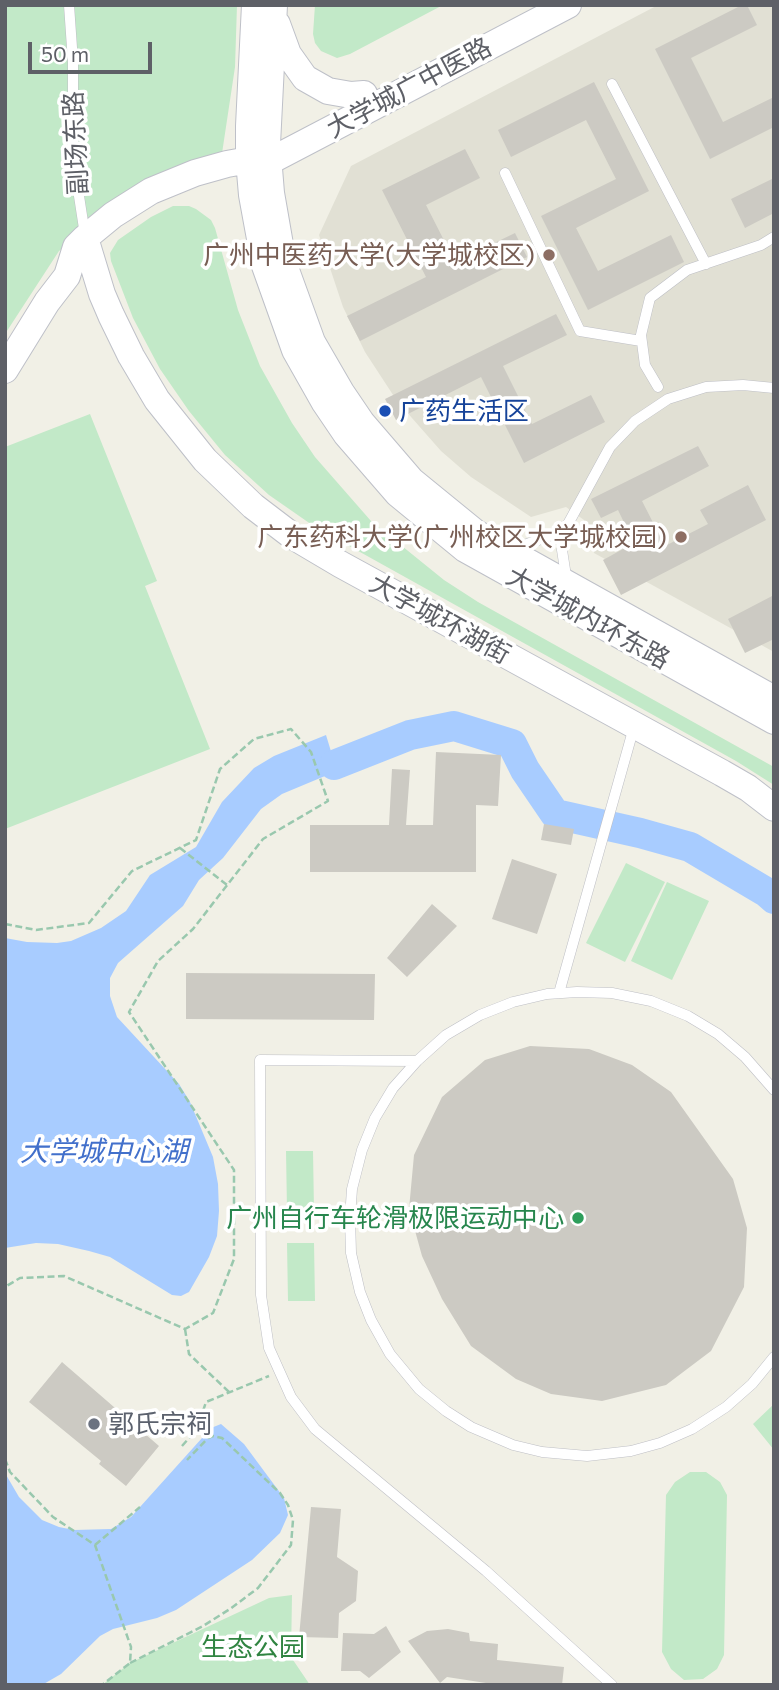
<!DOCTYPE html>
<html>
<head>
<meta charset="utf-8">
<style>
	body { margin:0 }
	#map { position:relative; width:779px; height:1690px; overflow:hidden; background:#f1f0e6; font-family:Commissioner,sans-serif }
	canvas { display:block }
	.frame { position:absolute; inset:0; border:7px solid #5e6067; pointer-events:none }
	.scale { position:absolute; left:28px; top:42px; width:124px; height:32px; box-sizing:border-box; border:4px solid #5e6067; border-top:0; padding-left:9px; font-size:21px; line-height:24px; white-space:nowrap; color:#5e6067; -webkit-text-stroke:5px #fff; paint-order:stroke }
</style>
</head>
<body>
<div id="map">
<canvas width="779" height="1690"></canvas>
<div class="frame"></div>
<div class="scale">50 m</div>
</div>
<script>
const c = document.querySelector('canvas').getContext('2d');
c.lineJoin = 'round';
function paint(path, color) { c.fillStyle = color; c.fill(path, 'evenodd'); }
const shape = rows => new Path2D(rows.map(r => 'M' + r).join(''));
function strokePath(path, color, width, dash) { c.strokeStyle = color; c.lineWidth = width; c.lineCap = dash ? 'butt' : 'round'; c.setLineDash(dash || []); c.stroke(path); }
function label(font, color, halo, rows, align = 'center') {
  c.font = font + ' Commissioner,"Noto Sans SC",sans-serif'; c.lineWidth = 7; c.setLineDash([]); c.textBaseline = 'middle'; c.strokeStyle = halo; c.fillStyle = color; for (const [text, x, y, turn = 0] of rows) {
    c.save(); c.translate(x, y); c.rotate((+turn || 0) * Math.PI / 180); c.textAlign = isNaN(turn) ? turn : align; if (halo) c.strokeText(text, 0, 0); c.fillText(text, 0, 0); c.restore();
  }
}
const education = shape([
	[658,5,774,5,774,652,594,553,584,520,566,507,531,517,471,477,441,451,397,401,365,352,343,307,319,235,351,166]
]);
const green = shape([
	[5,5,237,5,235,67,221,160,111,211,59,251,5,334],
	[315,5,443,5,350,54,337,58,321,51,315,43,313,34],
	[173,206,189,206,196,209,211,220,215,228,238,310,260,366,292,423,315,457,371,521,444,580,478,602,774,767,774,785,736,761,315,527,269,495,225,455,189,411,160,369,133,318,111,261,110,253,118,240,151,217],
	[90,414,157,581,145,586,210,749,5,829,5,447],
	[626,863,665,882,625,962,586,943],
	[667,882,709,901,672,980,631,961],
	[286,1151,313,1151,314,1210,287,1210],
	[287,1243,314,1243,315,1301,288,1301],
	[774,1404,774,1450,753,1424],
	[690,1472,706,1472,720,1482,727,1495,724,1655,717,1669,703,1679,684,1680,671,1669,662,1652,666,1495,675,1482],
	[292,1595,291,1657,310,1685,102,1685,130,1663,269,1598]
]);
const water = shape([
	[326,735,337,771,282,794,261,809,223,858,199,880,183,906,118,963,110,978,110,996,117,1017,179,1084,190,1102,213,1157,218,1184,219,1211,217,1236,209,1257,189,1292,181,1296,172,1295,110,1257,89,1251,58,1244,36,1243,5,1248,5,938,27,942,57,943,71,941,101,928,126,911,150,875,196,847,222,802,254,768,274,756],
	[221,1424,244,1444,284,1498,288,1515,280,1533,252,1560,176,1610,157,1618,113,1629,100,1636,61,1674,42,1685,5,1685,5,1473,19,1497,42,1520,59,1527,74,1530,111,1529,131,1517,211,1428]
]);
const river = shape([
	[334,765,410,735,454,726,512,744,525,770,555,814,640,833,690,847,766,892,774,899]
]);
const building = shape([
	[742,5,747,5,757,25,691,58,723,122,774,97,774,127,710,159,655,49],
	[594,82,649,191,576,228,598,271,671,235,684,262,588,310,541,216,616,179,586,120,511,157,498,130],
	[465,149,480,178,426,205,455,262,515,233,527,257,360,341,347,316,426,277,382,190],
	[774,178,774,213,745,228,731,199],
	[556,314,567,335,503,366,532,424,591,395,605,422,524,463,481,377,396,420,385,399],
	[698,446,709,466,642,501,665,546,708,524,700,510,748,485,766,520,621,595,603,560,634,543,618,510,601,518,591,499],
	[774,595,774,639,745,653,728,619],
	[436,752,501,755,498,806,476,805,476,872,310,872,310,825,389,825,392,769,410,770,406,825,433,825],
	[544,824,574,829,571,845,541,840],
	[512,859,557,874,537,934,492,919],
	[432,904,457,926,407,977,387,958],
	[186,973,375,974,374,1020,186,1019],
	[530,1046,589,1049,632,1065,671,1092,733,1179,747,1228,744,1287,711,1351,666,1385,602,1401,551,1394,516,1379,471,1346,442,1299,422,1256,409,1209,414,1155,442,1097,485,1060],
	[62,1362,159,1446,126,1486,99,1464,101,1461,29,1402],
	[311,1507,341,1509,337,1557,358,1571,356,1601,339,1613,338,1638,299,1637],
	[386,1626,401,1652,369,1678,360,1671,341,1671,343,1633,374,1634],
	[448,1629,469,1633,470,1641,498,1644,497,1660,564,1667,562,1685,499,1685,447,1677,440,1683,408,1641,427,1631]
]);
const path = shape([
	[180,848,227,885],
	[5,924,36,930,89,923,132,871,196,840,220,769,254,739,291,729,311,752,328,801,263,839,193,929,158,961,129,1012,234,1170,234,1259,213,1313,185,1329,64,1276,20,1278,5,1287],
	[185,1329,189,1354,229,1392],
	[182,1446,197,1429,206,1402,269,1376],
	[5,1459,10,1472,53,1517,95,1545,131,1647,130,1663,102,1685],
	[95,1545,140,1507],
	[130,1663,203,1626,230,1609,258,1588,291,1545,293,1520,288,1505,280,1493,222,1438,213,1436,208,1438,187,1460]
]);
const lane = shape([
	[69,5,73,62,73,157,85,235],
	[612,84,706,264],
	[505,173,580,331,641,341],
	[658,387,645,365,641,335,650,298,687,270,761,245,774,237],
	[516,548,552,535,568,524],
	[566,576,562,550,568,524,610,447,635,421,668,399,706,387,743,385,774,388],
	[559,993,634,727],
	[417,1061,260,1060,261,1295,269,1348,291,1397,315,1429,486,1571,612,1685],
	[774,1090,745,1057,718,1034,688,1016,651,1001,612,993,577,992,547,994,513,1002,480,1015,446,1035,417,1061,393,1088,375,1118,362,1150,352,1189,350,1218,351,1253,360,1292,371,1320,390,1354,419,1389,446,1411,471,1427,513,1445,542,1452,587,1456,631,1451,660,1443,692,1429,726,1407,752,1384,774,1357]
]);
const secondary = shape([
	[255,5,249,126,249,160,252,195,265,266,295,350,325,403,346,434,398,494,465,549,774,721],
	[274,5,267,144,271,193,283,262,312,342,341,392,362,423,411,480,476,533,774,699],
	[277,24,288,54,305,78,328,91,351,95,364,94],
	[85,238,113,215,151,191,195,173,227,164,249,160,268,162,568,5],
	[5,370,47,302,67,276,76,247,85,238,102,294,111,315,131,356,157,400,205,460,253,506,291,535,340,564,722,773,748,788,774,808]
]);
const markers = [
	[549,255,7,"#8d6e63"],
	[385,411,7,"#1a4fb4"],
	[681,537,7,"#8d6e63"],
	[578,1218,7,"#2e9e5b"],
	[94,1424,7,"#6b7280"]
];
const streetNames = [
	["大学城广中医路",409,88,-28],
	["副场东路",76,143,-93],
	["大学城内环东路",588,618,29],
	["大学城环湖街",440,619,29]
];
const educationNames = [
	["广州中医药大学(大学城校区)",535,255],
	["广东药科大学(广州校区大学城校园)",667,537]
];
const transitNames = [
	["广药生活区",399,411]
];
const leisureNames = [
	["广州自行车轮滑极限运动中心",564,1218]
];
const worshipNames = [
	["郭氏宗祠",108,1424]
];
const parkNames = [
	["生态公园",253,1647]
];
const waterNames = [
	["大学城中心湖",104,1152]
];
paint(education, '#e1e0d4');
paint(green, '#c2e9c8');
paint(water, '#a8ccff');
strokePath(river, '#a8ccff', 30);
paint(building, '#cccac3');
strokePath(lane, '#bebfc5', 11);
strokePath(secondary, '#bec0c8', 28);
strokePath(path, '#99c8ae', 2.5, [7, 3.5]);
strokePath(lane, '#fff', 10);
strokePath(secondary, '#fff', 26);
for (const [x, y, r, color] of markers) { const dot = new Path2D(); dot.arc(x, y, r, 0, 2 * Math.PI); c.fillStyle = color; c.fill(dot); strokePath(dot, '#fff', 2.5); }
label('26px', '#5e6067', '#fff', streetNames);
label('26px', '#785e54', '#fff', educationNames, 'right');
label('26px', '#164399', '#fff', transitNames, 'left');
label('26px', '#27864d', '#fff', leisureNames, 'right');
label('26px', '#5b616d', '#fff', worshipNames, 'left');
label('26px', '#308441', '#fff', parkNames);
label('italic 28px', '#4270cb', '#fff', waterNames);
</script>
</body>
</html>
